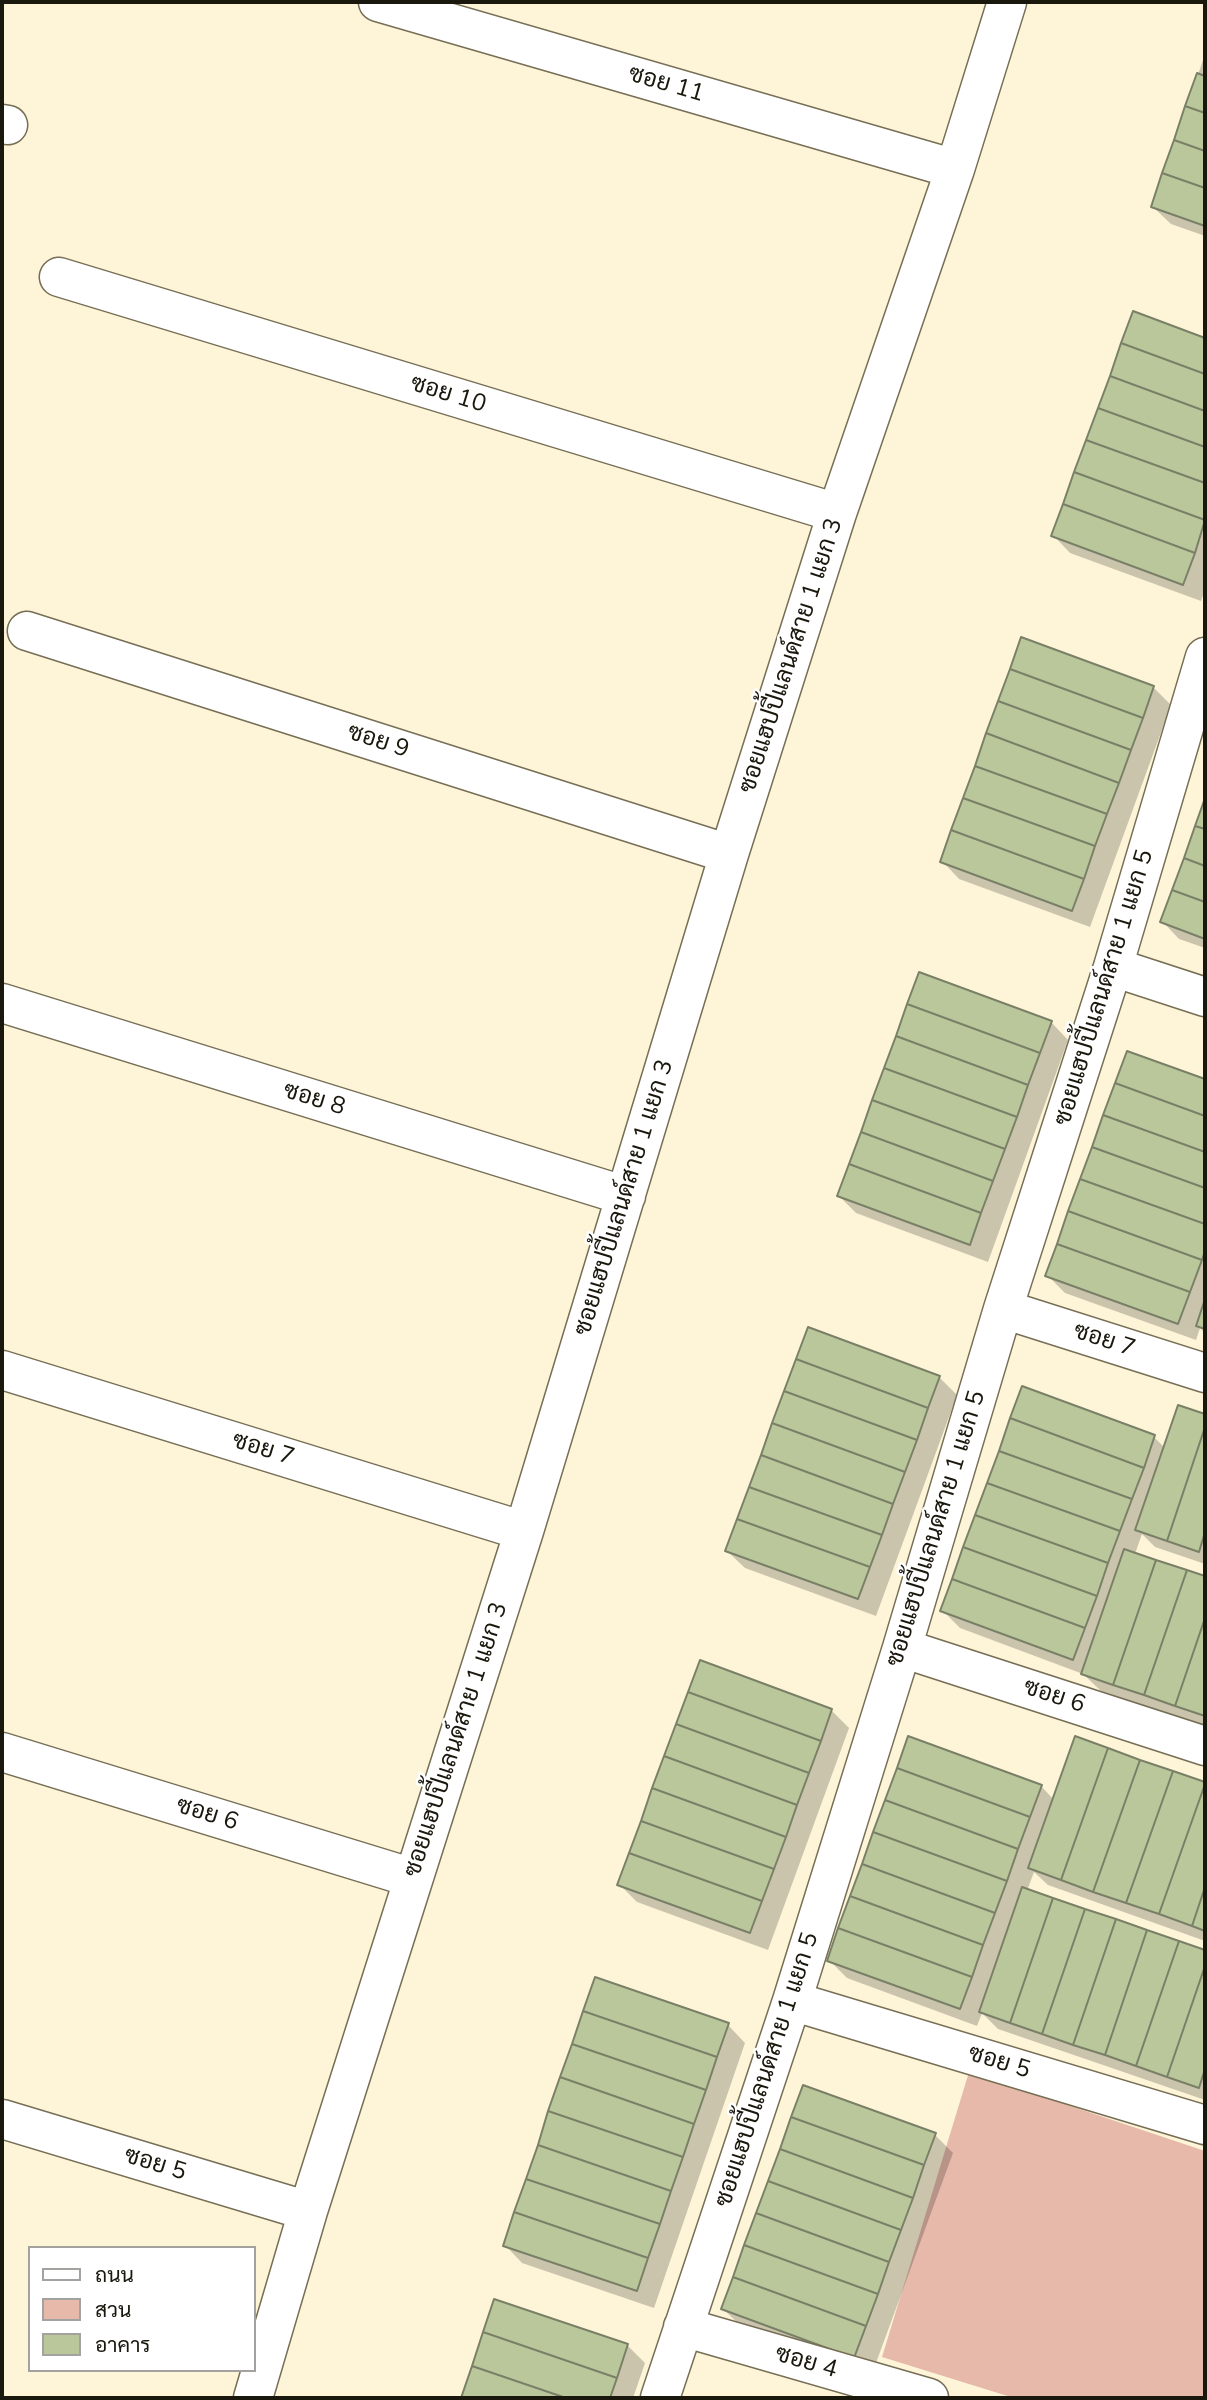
<!DOCTYPE html>
<html>
<head>
<meta charset="utf-8">
<style>
	body { margin:0 }
	#map { position:relative; width:1207px; height:2400px; overflow:hidden; background:#fef5d9; font-family:"Nunito Sans",Sarabun,sans-serif }
	canvas { display:block }
	.frame { position:absolute; inset:0; border:4px solid #1a170d; pointer-events:none }
	.legend { position:absolute; left:28px; top:2246px; width:228px; height:126px; box-sizing:border-box; background:#fff; border:2px solid #a3a29e; margin:0; padding:9px 12px; list-style:none; font-size:21px; color:#1a170d }
	.legend li { display:flex; align-items:center; gap:14px; height:35px }
	.legend b { width:35px; border:2px solid #a3a29e }
</style>
</head>
<body>
<div id="map">
<canvas width="1207" height="2400"></canvas>
<div class="frame"></div>
<ul class="legend">
<li><b style="height:9px;background:#fff"></b>ถนน</li>
<li><b style="height:19px;background:#e6b9ab"></b>สวน</li>
<li><b style="height:19px;background:#bac79b"></b>อาคาร</li>
</ul>
</div>
<script>
const c = document.querySelector('canvas').getContext('2d');
c.lineJoin = 'round';
function paint(path, color) { c.fillStyle = color; c.fill(path, 'evenodd'); }
const shape = rows => new Path2D(rows.map(r => 'M' + r).join(''));
function strokePath(path, color, width, dash) { c.strokeStyle = color; c.lineWidth = width; c.lineCap = dash ? 'butt' : 'round'; c.setLineDash(dash || []); c.stroke(path); }
function label(font, color, halo, rows, align = 'center') {
  c.font = font + ' "Nunito Sans",Sarabun,sans-serif'; c.lineWidth = 5; c.setLineDash([]); c.textBaseline = 'middle'; c.strokeStyle = halo; c.fillStyle = color; for (const [text, x, y, turn = 0] of rows) {
    c.save(); c.translate(x, y); c.rotate((+turn || 0) * Math.PI / 180); c.textAlign = isNaN(turn) ? turn : align; if (halo) c.strokeText(text, 0, 0); c.fillText(text, 0, 0); c.restore();
  }
}
const green = shape([
	[969,2072,1205,2151,1205,2392,1202,2398,1014,2398,882,2357]
]);
const shadow = shape([
	[1205,54,1205,236,1171,224,1153,207],
	[1134,314,1205,340,1205,589,1201,601,1070,553,1053,535],
	[1022,639,1154,688,1171,705,1090,927,959,879,942,861],
	[1205,802,1205,948,1179,939,1162,921],
	[1051,1022,1068,1040,988,1262,856,1213,839,1196],
	[1128,1053,1205,1081,1205,1333,1200,1328,1196,1340,1065,1293,1047,1275],
	[939,1377,957,1395,876,1616,745,1568,727,1551],
	[1180,1407,1205,1416,1205,1564,1155,1547,1142,1534,1135,1554,1205,1578,1205,1727,1101,1691,1083,1674,960,1628,942,1610,1154,1437,1165,1448],
	[831,1710,849,1728,768,1950,637,1902,619,1884],
	[1076,1738,1205,1784,1205,1941,1048,1885,1034,1872,1027,1891,1205,1952,1205,2100,998,2029,982,2013,977,2026,847,1978,829,1960,1041,1786,1054,1800],
	[728,2025,745,2043,654,2308,522,2263,505,2245],
	[935,2135,953,2153,872,2374,741,2326,723,2309],
	[496,2301,628,2346,645,2363,633,2398,462,2398]
]);
const building = shape([
	[1197,73,1205,76,1205,113,1185,106,1197,73],
	[1185,106,1205,113,1205,151,1174,140,1185,106],
	[1174,140,1205,151,1205,188,1162,173,1174,140],
	[1162,173,1205,188,1205,226,1151,207,1162,173],
	[1133,311,1205,338,1205,374,1121,343,1133,311],
	[1121,343,1205,374,1205,411,1110,376,1121,343],
	[1110,376,1205,411,1205,447,1098,408,1110,376],
	[1098,408,1205,447,1205,483,1086,440,1098,408],
	[1086,440,1205,483,1205,520,1074,472,1086,440],
	[1074,472,1205,520,1195,553,1063,504,1074,472],
	[1063,504,1195,553,1183,585,1051,536,1063,504],
	[1021,637,1154,686,1143,718,1010,669,1021,637],
	[1010,669,1143,718,1131,750,998,701,1010,669],
	[998,701,1131,750,1119,783,986,733,998,701],
	[986,733,1119,783,1107,814,975,766,986,733],
	[975,766,1107,814,1095,846,963,798,975,766],
	[963,798,1095,846,1084,879,951,830,963,798],
	[1205,798,1205,829,1195,826,1205,798],
	[1195,826,1205,829,1205,866,1184,858,1195,826],
	[951,830,1084,879,1072,911,940,862,951,830],
	[1184,858,1205,866,1205,902,1172,890,1184,858],
	[1172,890,1205,902,1205,939,1160,922,1172,890],
	[919,972,1052,1021,1040,1053,907,1004,919,972],
	[907,1004,1040,1053,1028,1085,896,1036,907,1004],
	[896,1036,1028,1085,1017,1117,884,1068,896,1036],
	[1127,1051,1205,1079,1205,1116,1115,1083,1127,1051],
	[884,1068,1017,1117,1005,1149,872,1100,884,1068],
	[1115,1083,1205,1116,1205,1152,1103,1115,1115,1083],
	[872,1100,1005,1149,993,1181,861,1132,872,1100],
	[1103,1115,1205,1152,1205,1188,1092,1147,1103,1115],
	[861,1132,993,1181,981,1213,849,1164,861,1132],
	[1092,1147,1205,1188,1205,1224,1080,1179,1092,1147],
	[849,1164,981,1213,970,1245,837,1196,849,1164],
	[1080,1179,1205,1224,1205,1251,1202,1260,1068,1211,1080,1179],
	[1068,1211,1202,1260,1190,1292,1057,1244,1068,1211],
	[1057,1244,1190,1292,1178,1324,1045,1276,1057,1244],
	[1205,1299,1205,1329,1196,1326,1205,1299],
	[808,1327,940,1376,928,1408,796,1359,808,1327],
	[796,1359,928,1408,917,1440,784,1391,796,1359],
	[1022,1386,1155,1435,1144,1468,1010,1418,1022,1386],
	[784,1391,917,1440,905,1472,772,1423,784,1391],
	[1178,1405,1205,1414,1205,1427,1167,1541,1135,1530,1178,1405],
	[1010,1418,1144,1468,1132,1499,999,1451,1010,1418],
	[772,1423,905,1472,893,1504,761,1455,772,1423],
	[1205,1427,1205,1532,1199,1552,1167,1541,1205,1427],
	[999,1451,1132,1499,1120,1531,987,1483,999,1451],
	[761,1455,893,1504,882,1535,749,1487,761,1455],
	[987,1483,1120,1531,1108,1563,975,1515,987,1483],
	[749,1487,882,1535,870,1567,737,1519,749,1487],
	[975,1515,1108,1563,1097,1596,963,1547,975,1515],
	[737,1519,870,1567,858,1599,725,1551,737,1519],
	[963,1547,1097,1596,1085,1628,952,1579,963,1547],
	[1124,1549,1156,1560,1113,1685,1081,1674,1124,1549],
	[1156,1560,1187,1570,1144,1695,1113,1685,1156,1560],
	[1187,1570,1205,1576,1205,1618,1175,1706,1144,1695,1187,1570],
	[952,1579,1085,1628,1073,1660,940,1611,952,1579],
	[1205,1618,1205,1716,1175,1706,1205,1618],
	[700,1660,832,1709,821,1741,688,1692,700,1660],
	[688,1692,821,1741,809,1773,676,1724,688,1692],
	[676,1724,809,1773,797,1805,664,1756,676,1724],
	[908,1736,1042,1785,1030,1817,897,1768,908,1736],
	[1075,1736,1108,1748,1061,1880,1028,1868,1075,1736],
	[1108,1748,1140,1760,1093,1892,1061,1880,1108,1748],
	[664,1756,797,1805,786,1837,652,1788,664,1756],
	[1140,1760,1173,1771,1126,1903,1093,1892,1140,1760],
	[897,1768,1030,1817,1018,1849,885,1800,897,1768],
	[1173,1771,1205,1782,1205,1784,1159,1914,1126,1903,1173,1771],
	[1205,1784,1205,1887,1192,1926,1159,1914,1205,1784],
	[652,1788,786,1837,774,1869,641,1821,652,1788],
	[885,1800,1018,1849,1007,1881,873,1832,885,1800],
	[641,1821,774,1869,762,1901,629,1853,641,1821],
	[873,1832,1007,1881,995,1913,862,1864,873,1832],
	[629,1853,762,1901,750,1933,617,1885,629,1853],
	[862,1864,995,1913,983,1945,850,1896,862,1864],
	[1022,1887,1053,1898,1010,2023,979,2012,1022,1887],
	[1205,1887,1205,1931,1192,1926,1205,1887],
	[850,1896,983,1945,972,1977,838,1928,850,1896],
	[1053,1898,1085,1909,1042,2034,1010,2023,1053,1898],
	[1085,1909,1116,1919,1073,2045,1042,2034,1085,1909],
	[1116,1919,1147,1930,1105,2055,1073,2045,1116,1919],
	[838,1928,972,1977,960,2009,827,1961,838,1928],
	[1147,1930,1179,1941,1136,2066,1105,2055,1147,1930],
	[1179,1941,1205,1950,1205,1966,1167,2077,1136,2066,1179,1941],
	[1205,1966,1205,2069,1199,2088,1167,2077,1205,1966],
	[595,1977,729,2023,717,2057,583,2011,595,1977],
	[583,2011,717,2057,706,2090,572,2044,583,2011],
	[572,2044,706,2090,694,2124,560,2077,572,2044],
	[560,2077,694,2124,683,2157,548,2111,560,2077],
	[803,2085,936,2133,924,2165,791,2117,803,2085],
	[548,2111,683,2157,671,2191,538,2145,548,2111],
	[791,2117,924,2165,913,2198,780,2149,791,2117],
	[538,2145,671,2191,660,2224,526,2179,538,2145],
	[780,2149,913,2198,901,2230,768,2181,780,2149],
	[526,2179,660,2224,648,2258,514,2212,526,2179],
	[768,2181,901,2230,889,2262,756,2213,768,2181],
	[514,2212,648,2258,637,2291,503,2246,514,2212],
	[756,2213,889,2262,878,2294,744,2245,756,2213],
	[744,2245,878,2294,866,2326,733,2277,744,2245],
	[733,2277,866,2326,854,2358,721,2309,733,2277],
	[494,2299,628,2344,617,2378,483,2332,494,2299],
	[483,2332,617,2378,610,2398,566,2398,472,2366,483,2332],
	[472,2366,566,2398,461,2398,472,2366]
]);
const minor = shape([
	[378,2,955,169],
	[2,124,8,125],
	[59,277,837,513],
	[27,631,729,854],
	[1113,967,1205,997],
	[2,1003,626,1196],
	[1003,1309,1205,1373],
	[2,1370,524,1531],
	[902,1648,1205,1746],
	[2,1752,413,1878],
	[792,2001,1205,2125],
	[2,2119,308,2211],
	[683,2327,929,2398],
	[253,2398,308,2211,524,1531,729,854,837,513,955,169,1007,2],
	[660,2398,792,2001,902,1648,1003,1309,1113,967,1205,657]
]);
const streetNames = [
	["ซอย 11",666,85,16],
	["ซอย 10",448,395,17],
	["ซอยแฮปปี้แลนด์สาย 1 แยก 3",792,656,-72],
	["ซอย 9",378,742,18],
	["ซอยแฮปปี้แลนด์สาย 1 แยก 5",1105,988,-73],
	["ซอย 8",314,1100,17],
	["ซอยแฮปปี้แลนด์สาย 1 แยก 3",625,1198,-73],
	["ซอย 7",1104,1341,18],
	["ซอย 7",263,1450,17],
	["ซอยแฮปปี้แลนด์สาย 1 แยก 5",937,1529,-73],
	["ซอย 6",1054,1697,18],
	["ซอยแฮปปี้แลนด์สาย 1 แยก 3",457,1740,-72],
	["ซอย 6",207,1815,17],
	["ซอย 5",999,2063,17],
	["ซอยแฮปปี้แลนด์สาย 1 แยก 5",768,2070,-72],
	["ซอย 5",155,2165,17],
	["ซอย 4",806,2363,16]
];
paint(green, '#e6b9ab');
paint(shadow, '#0003');
paint(building, '#bac79b');
strokePath(building, '#798067', 2);
strokePath(minor, '#766e55', 41);
strokePath(minor, '#fff', 38);
label('24px', '#1a170d', '#fff', streetNames);
</script>
</body>
</html>
